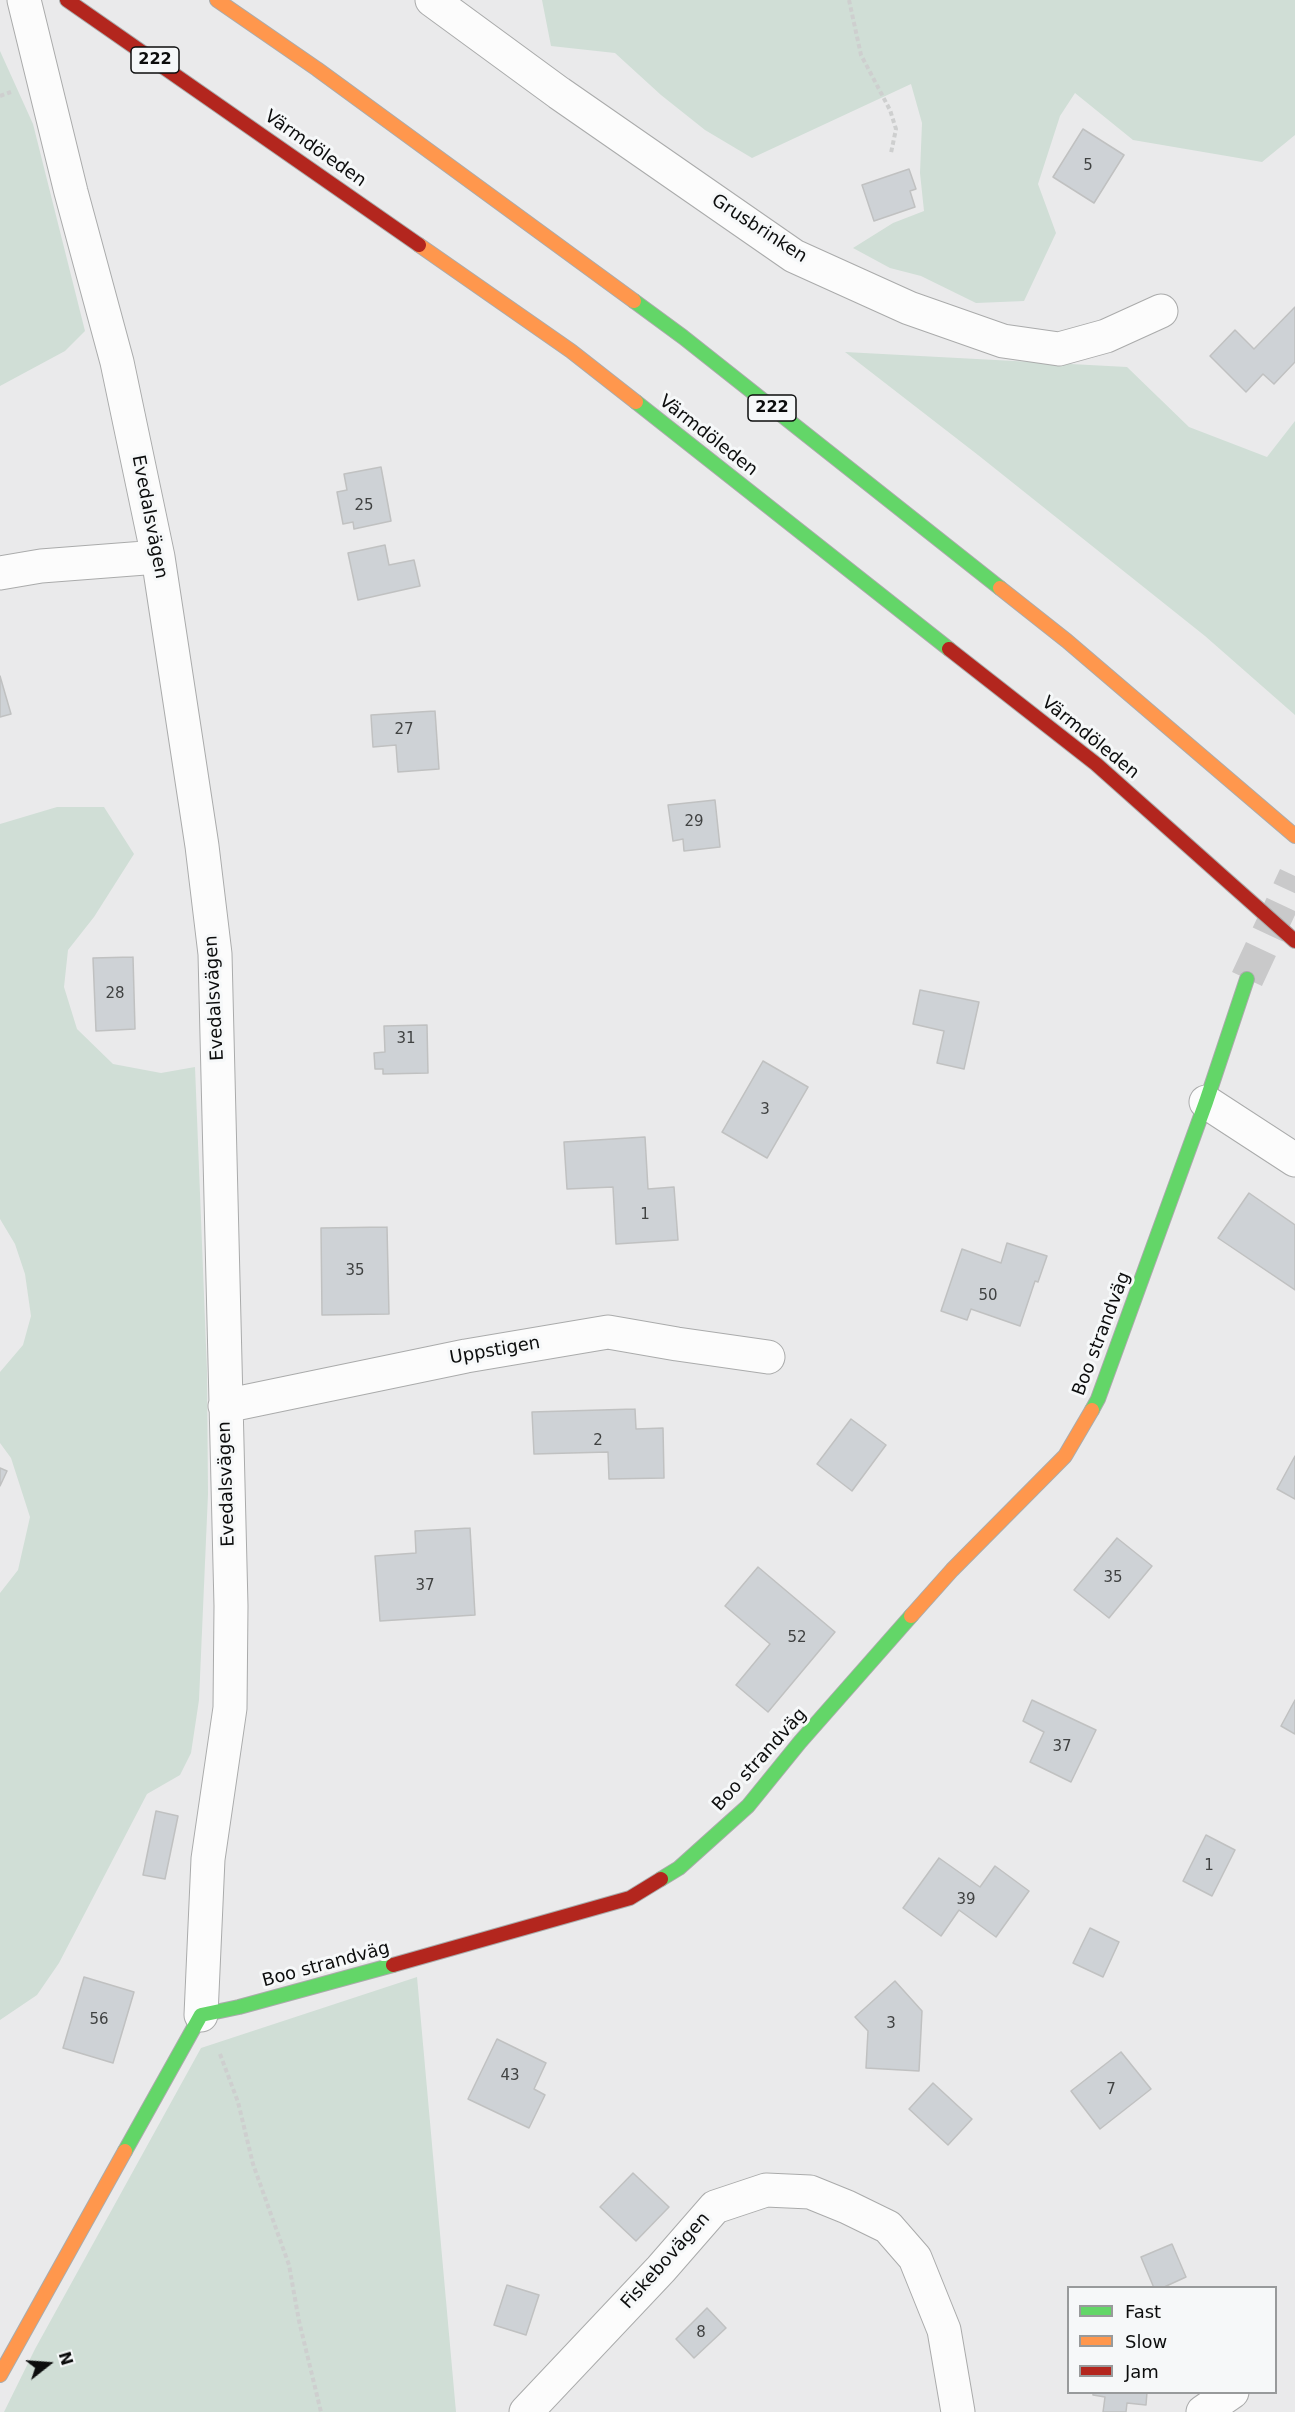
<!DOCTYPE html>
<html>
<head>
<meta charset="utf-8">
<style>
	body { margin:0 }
	#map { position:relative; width:1295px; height:2412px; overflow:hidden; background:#eaeaeb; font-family:"DejaVu Sans",sans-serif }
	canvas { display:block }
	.legend { position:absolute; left:1067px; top:2286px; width:210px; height:108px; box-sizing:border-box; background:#f6f8f9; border:2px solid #989a9b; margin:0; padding:8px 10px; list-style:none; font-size:18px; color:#0c0d0d }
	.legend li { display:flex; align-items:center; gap:12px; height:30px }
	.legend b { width:30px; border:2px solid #989a9b }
	.north { position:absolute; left:18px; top:2334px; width:60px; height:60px; -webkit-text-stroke:4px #f6f8f9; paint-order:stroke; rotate:73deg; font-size:16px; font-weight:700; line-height:24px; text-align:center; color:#0c0d0d }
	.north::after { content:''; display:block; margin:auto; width:21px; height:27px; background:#0c0d0d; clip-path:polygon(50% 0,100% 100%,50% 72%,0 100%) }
</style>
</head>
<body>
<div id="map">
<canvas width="1295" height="2412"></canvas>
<ul class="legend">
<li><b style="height:8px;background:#63d668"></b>Fast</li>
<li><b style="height:8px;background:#ff974d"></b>Slow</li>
<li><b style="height:8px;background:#b3261e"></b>Jam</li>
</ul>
<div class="north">N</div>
</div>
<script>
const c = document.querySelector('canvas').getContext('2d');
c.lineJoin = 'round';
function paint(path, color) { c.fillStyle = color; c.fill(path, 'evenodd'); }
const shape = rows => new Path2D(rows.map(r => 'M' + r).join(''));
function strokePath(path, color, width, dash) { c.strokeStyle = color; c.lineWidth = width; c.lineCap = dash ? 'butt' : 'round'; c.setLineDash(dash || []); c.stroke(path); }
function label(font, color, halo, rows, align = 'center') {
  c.font = font + ' "DejaVu Sans",sans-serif'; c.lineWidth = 6; c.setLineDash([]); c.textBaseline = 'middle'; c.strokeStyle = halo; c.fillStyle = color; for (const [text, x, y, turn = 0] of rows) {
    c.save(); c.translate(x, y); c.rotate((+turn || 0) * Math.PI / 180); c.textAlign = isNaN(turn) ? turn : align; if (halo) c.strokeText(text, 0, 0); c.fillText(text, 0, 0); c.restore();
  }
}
const green = shape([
	[542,0,1295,0,1295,135,1262,162,1133,140,1075,93,1060,116,1038,184,1056,233,1024,301,976,303,921,276,890,268,853,248,893,223,924,211,920,173,922,123,911,84,752,158,705,130,661,95,615,53,551,46],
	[0,51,33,124,85,331,65,351,0,386],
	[845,352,1127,367,1189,427,1267,457,1295,421,1295,715,1205,636,978,455],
	[57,807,104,807,134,854,94,917,68,950,64,987,77,1029,113,1064,161,1073,195,1067,207,1371,208,1494,199,1700,191,1753,180,1775,147,1794,59,1963,37,1995,0,2020,0,1593,18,1570,30,1517,11,1458,0,1443,0,1372,23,1345,31,1316,25,1274,15,1244,0,1219,0,824],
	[417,1977,456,2412,4,2412,35,2349,201,2048]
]);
const building = shape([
	[1083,129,1124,155,1094,203,1053,177,1083,129],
	[909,169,916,189,910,191,915,207,874,221,862,185,909,169],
	[1295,307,1295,362,1274,384,1263,374,1246,392,1210,356,1235,330,1254,349,1295,307],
	[381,467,391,521,354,529,353,522,343,524,337,492,347,490,344,474,381,467],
	[385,545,389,565,414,560,420,586,358,600,348,553,385,545],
	[0,676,11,714,0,717,0,676],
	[435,711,439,769,398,772,396,745,373,747,371,715,435,711],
	[715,800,720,847,684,851,683,839,673,841,668,805,715,800],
	[133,957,135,1029,96,1031,93,958,133,957],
	[920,990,979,1002,964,1069,937,1063,944,1031,913,1024,920,990],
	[427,1025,428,1073,383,1074,383,1069,375,1069,374,1053,385,1052,384,1026,427,1025],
	[763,1061,808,1087,767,1158,722,1132,763,1061],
	[645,1137,648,1189,674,1187,678,1240,616,1244,613,1187,567,1189,564,1142,645,1137],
	[1249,1193,1295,1225,1295,1290,1218,1238,1249,1193],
	[387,1227,389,1314,322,1315,321,1228,387,1227],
	[1007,1243,1047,1256,1038,1282,1035,1281,1020,1326,971,1309,967,1320,941,1311,962,1249,1001,1263,1007,1243],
	[635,1409,636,1429,663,1428,664,1478,609,1479,608,1452,534,1454,532,1412,635,1409],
	[851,1419,886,1445,852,1491,817,1464,851,1419],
	[1295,1456,1295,1499,1277,1489,1295,1456],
	[0,1468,7,1471,0,1486,0,1468],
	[470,1528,475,1615,380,1621,375,1556,416,1553,415,1531,470,1528],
	[1117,1538,1152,1566,1109,1618,1074,1590,1117,1538],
	[758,1567,835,1632,768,1712,736,1685,770,1644,725,1606,758,1567],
	[1032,1700,1096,1730,1071,1782,1030,1762,1044,1732,1023,1721,1032,1700],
	[1295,1700,1295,1734,1281,1726,1295,1700],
	[156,1811,178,1816,165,1879,143,1875,156,1811],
	[1206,1835,1235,1850,1212,1896,1183,1881,1206,1835],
	[939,1858,980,1887,995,1866,1029,1891,996,1937,959,1910,941,1936,903,1908,939,1858],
	[1090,1928,1119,1942,1103,1977,1073,1963,1090,1928],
	[84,1977,134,1992,113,2063,63,2048,84,1977],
	[895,1981,922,2011,919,2071,866,2068,868,2031,855,2017,895,1981],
	[497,2039,546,2063,534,2089,545,2095,529,2128,468,2099,497,2039],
	[1121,2052,1151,2089,1100,2129,1071,2091,1121,2052],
	[933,2083,972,2119,948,2145,909,2109,933,2083],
	[633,2173,669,2207,636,2241,600,2207,633,2173],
	[1172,2244,1186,2277,1162,2288,1154,2288,1141,2257,1172,2244],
	[507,2285,539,2295,526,2335,494,2325,507,2285],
	[707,2308,726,2328,694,2358,676,2339,707,2308],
	[1093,2392,1147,2392,1146,2405,1127,2403,1126,2412,1103,2412,1105,2397,1093,2395,1093,2392]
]);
const secondaryTunnel = shape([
	[1247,979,1295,876]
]);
const path = shape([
	[849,0,861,55,890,110,896,129,891,153],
	[0,96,11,92],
	[220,2054,238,2102,253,2164,289,2265,299,2321,321,2412]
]);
const street = shape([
	[24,0,71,192,117,362,158,557,202,846,215,954,231,1606,230,1708,208,1859,201,2015],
	[432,0,559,93,794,256,909,308,1003,341,1059,349,1106,336,1161,311],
	[0,573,41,566,158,557],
	[1206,1102,1295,1160],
	[225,1406,466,1356,608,1332,677,1344,768,1357],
	[526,2412,661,2269,715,2207,766,2190,810,2192,847,2207,888,2227,915,2258,944,2330,958,2412],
	[1203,2412,1232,2392]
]);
const fast = shape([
	[634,301,683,337,1000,588],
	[636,402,949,649],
	[1092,1410,1098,1399,1206,1102,1247,979],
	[661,1879,679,1868,748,1806,800,1742,911,1616],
	[125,2151,201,2015,239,2007,393,1965]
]);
const slow = shape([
	[217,0,317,69,634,301],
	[419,245,571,351,636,402],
	[1000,588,1067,641,1295,836],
	[911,1616,952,1570,1065,1456,1092,1410],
	[0,2375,125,2151]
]);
const jam = shape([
	[67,0,419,245],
	[949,649,1096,764,1295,941],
	[393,1965,630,1898,661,1879]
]);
const numberNames = [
	["5",1088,166],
	["25",364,506],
	["27",404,730],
	["29",694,822],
	["28",115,994],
	["31",406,1039],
	["3",765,1110],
	["1",645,1215],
	["35",355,1271],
	["50",988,1296],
	["2",598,1441],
	["35",1113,1578],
	["37",425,1586],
	["52",797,1638],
	["37",1062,1747],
	["1",1209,1866],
	["39",966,1900],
	["56",99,2020],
	["3",891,2024],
	["43",510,2076],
	["7",1111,2090],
	["8",701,2333]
];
const shields = [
	[155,60,48],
	[772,408,48]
];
const shieldNames = [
	["222",155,60],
	["222",772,408]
];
const streetNames = [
	["Värmdöleden",315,149,35],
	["Grusbrinken",759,229,33],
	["Värmdöleden",708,436,38],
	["Evedalsvägen",149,517,79],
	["Värmdöleden",1090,738,39],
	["Evedalsvägen",215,998,-93],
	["Boo strandväg",1102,1334,-69],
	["Uppstigen",495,1351,-10],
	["Evedalsvägen",227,1484,-92],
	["Boo strandväg",760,1760,-48],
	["Boo strandväg",326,1965,-15],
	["Fiskebovägen",666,2261,-48]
];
paint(green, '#d0ded6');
paint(building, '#ced2d6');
strokePath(building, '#c0c1c1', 1.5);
strokePath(secondaryTunnel, '#c9c9ca', 33, [33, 16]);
strokePath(street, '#aaabab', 35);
strokePath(fast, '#aaabab', 16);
strokePath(slow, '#aaabab', 16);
strokePath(jam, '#aaabab', 16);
strokePath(path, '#cecfcf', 4, [4.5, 3]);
strokePath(street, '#fcfcfc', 33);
strokePath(fast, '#63d668', 14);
strokePath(slow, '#ff974d', 14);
strokePath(jam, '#b3261e', 14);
label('15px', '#404242', null, numberNames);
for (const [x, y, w] of shields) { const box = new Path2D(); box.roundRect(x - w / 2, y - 13, w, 26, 4.5); c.fillStyle = '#f6f8f9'; c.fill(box); strokePath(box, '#0c0d0d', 1.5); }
label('bold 16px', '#0c0d0d', null, shieldNames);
label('18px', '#0c0d0d', '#f6f8f9', streetNames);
</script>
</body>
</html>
